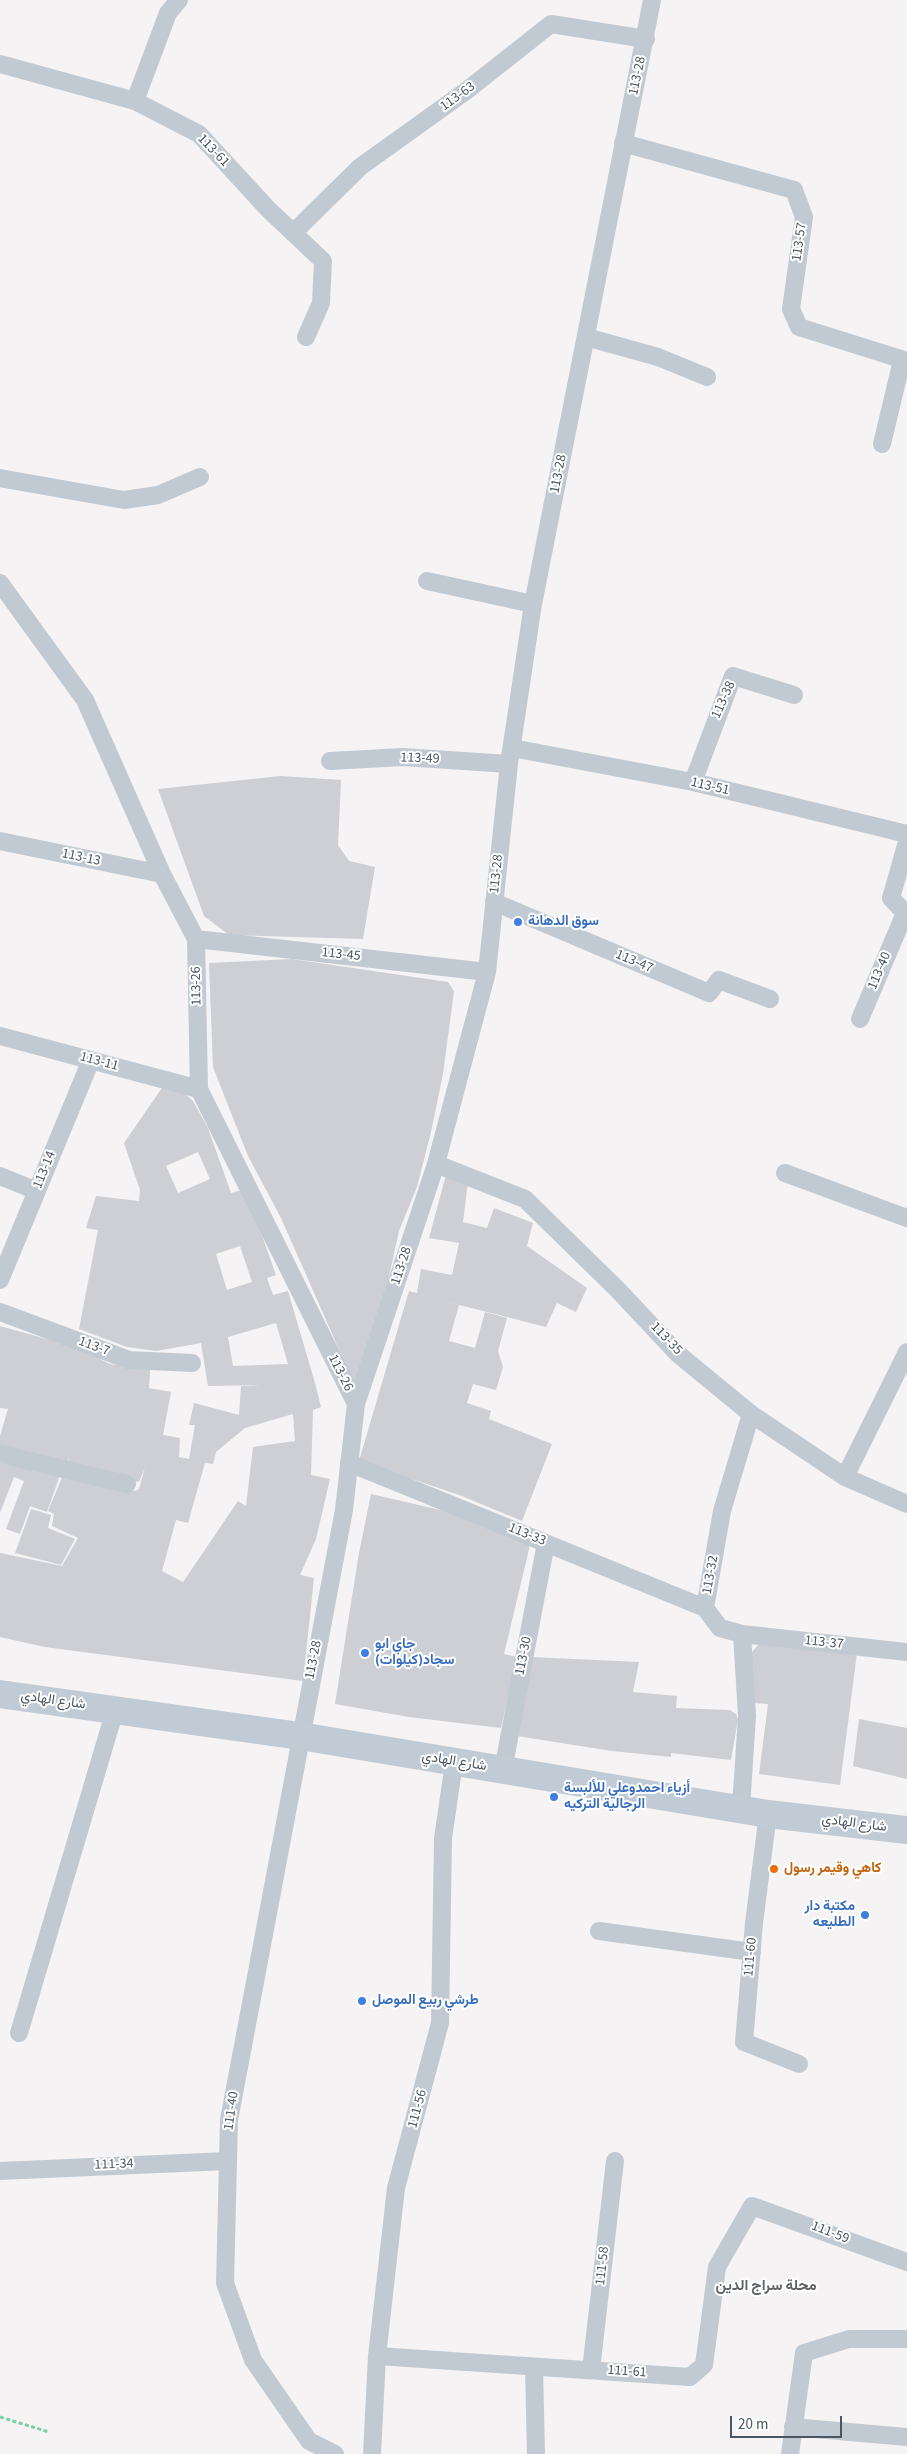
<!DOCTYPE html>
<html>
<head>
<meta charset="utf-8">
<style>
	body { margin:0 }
	#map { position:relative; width:907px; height:2454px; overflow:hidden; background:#f5f3f3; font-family:"Source Sans 3",sans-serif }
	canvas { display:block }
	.scale { position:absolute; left:730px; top:2416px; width:112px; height:22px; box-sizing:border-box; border:2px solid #4a5661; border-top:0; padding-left:6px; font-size:15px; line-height:18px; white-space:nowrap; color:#4a5661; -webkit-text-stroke:4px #fff; paint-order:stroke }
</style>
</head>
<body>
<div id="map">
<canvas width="907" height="2454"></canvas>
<div class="scale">20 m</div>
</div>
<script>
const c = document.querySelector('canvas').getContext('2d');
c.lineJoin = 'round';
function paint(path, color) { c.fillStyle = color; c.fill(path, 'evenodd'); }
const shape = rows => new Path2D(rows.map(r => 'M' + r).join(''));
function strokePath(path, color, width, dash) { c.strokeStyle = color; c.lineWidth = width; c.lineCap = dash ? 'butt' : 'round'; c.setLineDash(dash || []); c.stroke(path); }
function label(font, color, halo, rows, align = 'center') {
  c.font = font + ' "Source Sans 3",Vazirmatn,sans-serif'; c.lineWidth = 4; c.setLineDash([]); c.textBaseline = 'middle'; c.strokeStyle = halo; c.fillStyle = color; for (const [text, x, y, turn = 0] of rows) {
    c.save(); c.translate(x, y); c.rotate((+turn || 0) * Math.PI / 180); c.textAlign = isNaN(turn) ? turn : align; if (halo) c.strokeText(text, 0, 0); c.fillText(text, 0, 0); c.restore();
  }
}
const building = shape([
	[281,776,341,780,338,845,349,861,375,867,363,939,229,935,204,916,158,789],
	[292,959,448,982,454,991,443,1074,431,1132,417,1187,399,1231,386,1290,356,1388,281,1218,248,1156,213,1067,209,963],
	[164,1085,181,1090,193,1101,208,1128,231,1193,242,1190,259,1227,276,1275,267,1278,273,1295,288,1291,315,1383,321,1407,313,1410,311,1475,330,1479,316,1539,300,1575,314,1578,303,1681,45,1647,0,1637,0,1553,62,1566,78,1538,52,1526,54,1514,48,1511,63,1475,135,1491,139,1489,145,1467,139,1482,68,1465,69,1456,67,1465,0,1448,0,1436,8,1409,0,1408,0,1326,75,1347,110,1364,150,1370,149,1388,171,1392,163,1435,180,1438,179,1457,189,1459,195,1425,189,1425,194,1403,239,1415,241,1386,261,1385,208,1386,201,1343,156,1351,127,1347,79,1329,98,1230,86,1228,96,1196,139,1201,140,1190,124,1143],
	[198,1152,210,1179,178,1193,166,1166],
	[240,1246,252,1282,227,1290,216,1254],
	[276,1323,288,1364,233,1366,228,1337],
	[293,1414,295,1441,253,1447,246,1506,238,1501,183,1582,162,1571,176,1520,188,1523,205,1463,213,1464,216,1452,245,1428],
	[446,1175,468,1182,463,1222,487,1228,494,1208,533,1223,527,1246,587,1288,576,1312,557,1303,546,1327,436,1299,459,1305,449,1341,475,1348,485,1312,507,1318,498,1351,503,1367,496,1390,473,1384,467,1403,491,1411,489,1419,552,1444,522,1521,462,1496,359,1461,409,1291,417,1293,421,1269,452,1275,459,1243,429,1238],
	[0,1463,60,1475,47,1512,30,1506,20,1534,6,1529,24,1481,14,1477,0,1513],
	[371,1494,449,1512,531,1541,504,1654,517,1657,501,1728,409,1717,335,1704,359,1553],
	[31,1509,51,1515,48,1528,75,1539,61,1565,15,1553],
	[760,1643,857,1653,840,1785,759,1774,768,1704,752,1703,752,1652],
	[531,1657,639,1662,633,1692,677,1696,676,1708,730,1710,736,1714,738,1719,731,1760,671,1753,671,1757,612,1751,517,1736],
	[859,1719,907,1728,907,1779,853,1766]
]);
const path = shape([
	[0,2417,49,2432]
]);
const lane = shape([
	[0,64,135,101,199,134,268,209,323,261,321,303,306,337],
	[135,101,168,13,179,0],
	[623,143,794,190,804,217,791,309,799,327,907,361],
	[293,233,360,167,466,91,551,24,646,39],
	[586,337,658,357,707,377],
	[882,444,902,360],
	[0,478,124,500,158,495,200,477],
	[427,581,533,604],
	[0,583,85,700,162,874,196,939,199,1089,356,1404],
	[512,748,693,782,907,834],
	[330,761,403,757,509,764],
	[693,782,733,676,794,695],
	[0,841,162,874],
	[494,902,709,993,719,980,770,999],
	[196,939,487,972],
	[860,1019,905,913,891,898,907,842],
	[0,1036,199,1089],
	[436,1164,525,1199,618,1290,678,1354,751,1414,845,1477,907,1504],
	[785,1173,907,1218],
	[0,1176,37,1191],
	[0,1280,91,1060],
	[0,1312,129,1360,192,1363],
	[0,1454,127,1484],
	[349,1463,705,1608],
	[845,1477,907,1352],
	[742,1634,907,1652],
	[503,1770,546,1543],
	[741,1808,747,1716,742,1634,720,1628,705,1608,722,1511,751,1414],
	[768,1814,754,1923,744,2042,799,2064],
	[599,1931,752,1952],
	[19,2033,115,1710],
	[0,2171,228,2161],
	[377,2356,690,2377,704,2365,717,2267,752,2206,907,2262],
	[534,2367,536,2454],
	[591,2370,615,2161],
	[793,2427,907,2437],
	[335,2454,309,2441,253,2360,225,2283,229,2120,344,1510,356,1404,436,1164,487,972,509,764,533,604,652,0],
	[372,2454,377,2356,396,2188,440,2023,443,1838,454,1763],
	[790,2454,804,2353,849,2339,907,2339]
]);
const secondary = shape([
	[0,1694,300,1736,768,1814,907,1830]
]);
const markers = [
	[518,922,5,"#3f7fe0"],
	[365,1653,5,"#3f7fe0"],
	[554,1797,5,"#3f7fe0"],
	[774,1869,5,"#e8710a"],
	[865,1915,5,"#3f7fe0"],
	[362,2001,5,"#3f7fe0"]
];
const streetNames = [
	["113-28",638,76,-78],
	["113-63",458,97,-36],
	["113-61",213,151,46],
	["113-57",800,242,-82],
	["113-28",559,474,-79],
	["113-38",724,700,-66],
	["113-49",420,759,2],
	["113-51",710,787,13],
	["113-13",81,858,12],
	["113-28",497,874,-84],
	["113-45",341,955,6],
	["113-47",634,962,23],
	["113-40",880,971,-67],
	["113-26",197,986,-91],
	["113-11",99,1062,15],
	["113-14",45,1170,-68],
	["113-28",402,1266,-72],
	["113-35",666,1339,46],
	["113-7",94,1347,20],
	["113-26",340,1373,63],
	["113-33",527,1535,22],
	["113-32",711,1575,-80],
	["113-37",824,1643,6],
	["113-30",524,1656,-79],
	["113-28",314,1660,-79],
	["شارع الهادي",53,1701,8],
	["شارع الهادي",454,1762,9],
	["شارع الهادي",854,1824,7],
	["111-60",751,1957,-85],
	["111-56",418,2109,-75],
	["111-40",232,2111,-82],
	["111-34",114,2165,-2],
	["111-59",830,2233,21],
	["111-58",603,2266,-84],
	["111-61",627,2372,4]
];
const shopNames = [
	["سوق الدهانة",528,922],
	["جاي ابو",375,1645],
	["سجاد(كيلوات)",375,1661],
	["أزياء احمدوعلي للألبسة",564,1789],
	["الرجالية التركيه",564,1805],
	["مكتبة دار",855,1907,"right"],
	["الطليعه",855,1923,"right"],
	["طرشي ربيع الموصل",372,2001]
];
const foodNames = [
	["كاهي وقيمر رسول",784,1869]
];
const neighbourhoodNames = [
	["محلة سراج الدين",766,2287]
];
paint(building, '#cdcfd5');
strokePath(path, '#7ad0a6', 3, [4, 2.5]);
strokePath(lane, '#c1cad2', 18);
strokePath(secondary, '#c1cbd6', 28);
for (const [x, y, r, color] of markers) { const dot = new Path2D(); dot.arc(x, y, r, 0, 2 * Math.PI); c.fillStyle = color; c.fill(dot); strokePath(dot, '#fff', 2); }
label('14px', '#4a5661', '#fff', streetNames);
label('bold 14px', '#366cbe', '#fff', shopNames, 'left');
label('bold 14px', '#c56008', '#fff', foodNames, 'left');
label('bold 15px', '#5f6368', '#fff', neighbourhoodNames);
</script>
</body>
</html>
